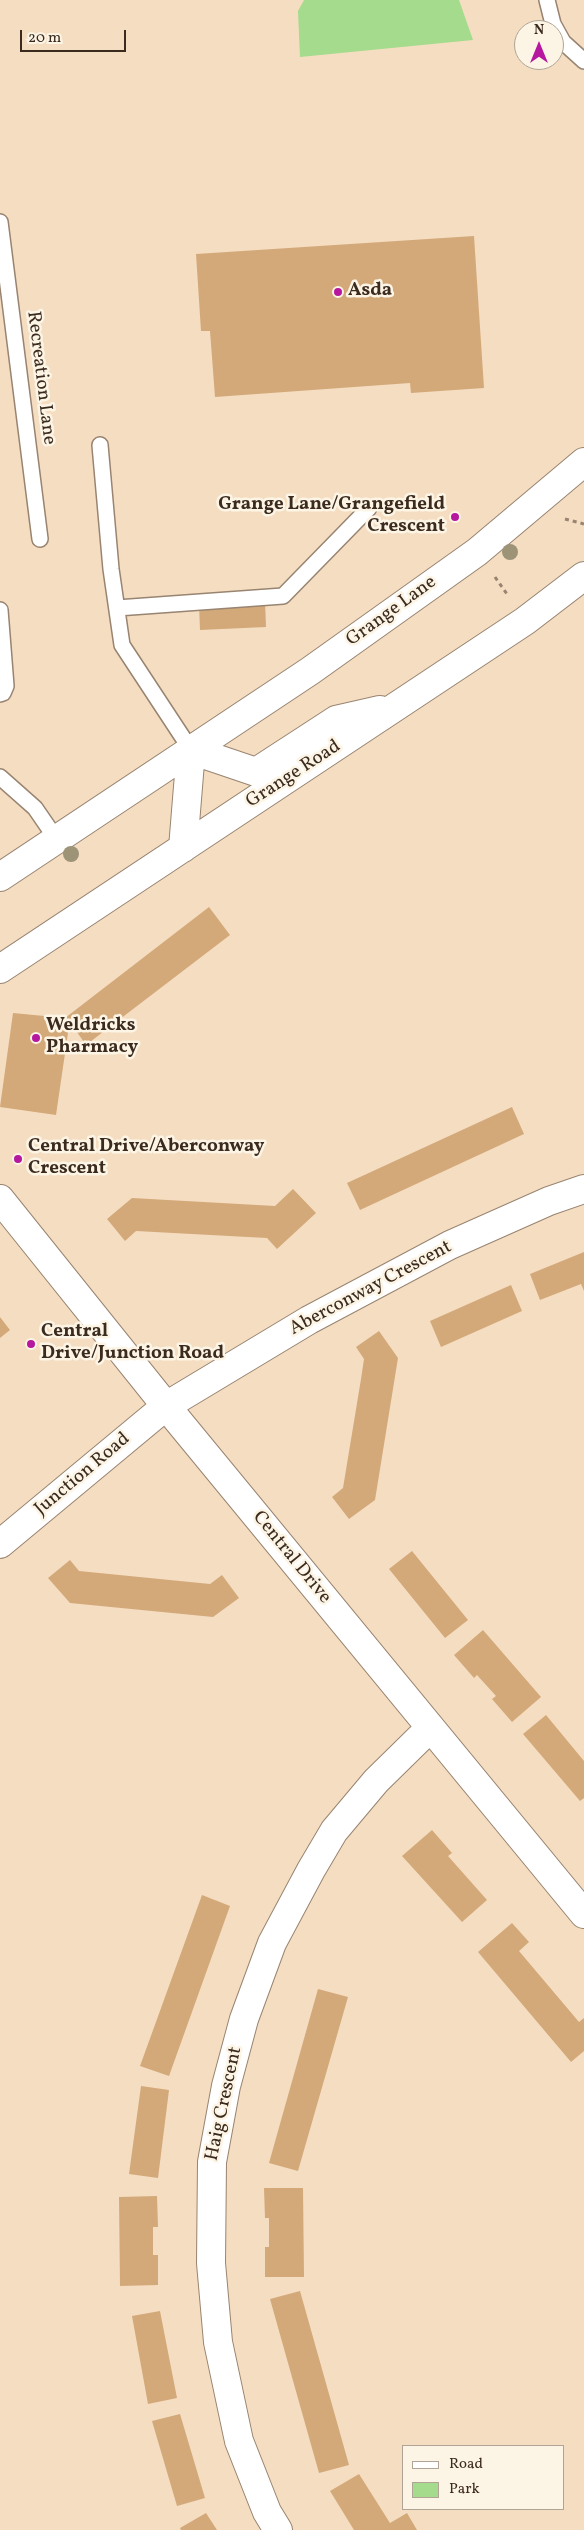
<!DOCTYPE html>
<html>
<head>
<meta charset="utf-8">
<style>
	body { margin:0 }
	#map { position:relative; width:584px; height:2530px; overflow:hidden; background:#f5ddc2; font-family:Vollkorn,serif }
	canvas { display:block }
	.legend { position:absolute; left:402px; top:2445px; width:162px; height:65px; box-sizing:border-box; background:#fcf5e5; border:1px solid #afa495; margin:0; padding:6px 9px; list-style:none; font-size:15px; color:#3b2a1e }
	.legend li { display:flex; align-items:center; gap:10px; height:25px }
	.legend b { width:25px; border:1px solid #afa495 }
	.north { position:absolute; left:514px; top:20px; width:50px; height:50px; box-sizing:border-box; background:#fcf5e5; border:1px solid #afa495; border-radius:50%; rotate:0deg; font-size:14px; font-weight:700; line-height:20px; text-align:center; color:#3b2a1e }
	.north::after { content:''; display:block; margin:auto; width:18px; height:22px; background:#b5179e; clip-path:polygon(50% 0,100% 100%,50% 72%,0 100%) }
	.scale { position:absolute; left:20px; top:30px; width:106px; height:22px; box-sizing:border-box; border:2px solid #3b2a1e; border-top:0; padding-left:6px; font-size:15px; line-height:18px; white-space:nowrap; color:#3b2a1e; -webkit-text-stroke:4px #fcf5e5; paint-order:stroke }
</style>
</head>
<body>
<div id="map">
<canvas width="584" height="2530"></canvas>
<ul class="legend">
<li><b style="height:6px;background:#fff"></b>Road</li>
<li><b style="height:14px;background:#a4db8c"></b>Park</li>
</ul>
<div class="north">N</div>
<div class="scale">20 m</div>
</div>
<script>
const c = document.querySelector('canvas').getContext('2d');
c.lineJoin = 'round';
function paint(path, color) { c.fillStyle = color; c.fill(path, 'evenodd'); }
const shape = rows => new Path2D(rows.map(r => 'M' + r).join(''));
function strokePath(path, color, width, dash) { c.strokeStyle = color; c.lineWidth = width; c.lineCap = dash ? 'butt' : 'round'; c.setLineDash(dash || []); c.stroke(path); }
function label(font, color, halo, rows, align = 'center') {
  c.font = font + ' Vollkorn,serif'; c.lineWidth = 5; c.setLineDash([]); c.textBaseline = 'middle'; c.strokeStyle = halo; c.fillStyle = color; for (const [text, x, y, turn = 0] of rows) {
    c.save(); c.translate(x, y); c.rotate((+turn || 0) * Math.PI / 180); c.textAlign = isNaN(turn) ? turn : align; if (halo) c.strokeText(text, 0, 0); c.fillText(text, 0, 0); c.restore();
  }
}
const green = shape([
	[304,0,459,0,473,40,300,57,298,11]
]);
const building = shape([
	[474,236,484,388,411,393,410,383,215,397,210,331,201,331,196,254],
	[265,601,266,627,200,630,199,604],
	[209,907,230,935,86,1045,72,1025,69,1026,56,1115,0,1107,13,1013,65,1018],
	[512,1107,524,1134,360,1210,347,1183],
	[293,1189,316,1213,277,1249,267,1238,248,1237,136,1231,125,1241,107,1219,132,1198,275,1206],
	[584,1252,584,1291,581,1284,540,1300,530,1274],
	[511,1285,522,1311,441,1347,430,1321],
	[0,1317,10,1330,0,1338],
	[379,1331,398,1358,375,1500,349,1519,332,1497,343,1488,361,1379,364,1359,356,1347],
	[412,1551,468,1620,445,1638,389,1569],
	[70,1560,79,1571,210,1584,222,1575,239,1598,213,1617,70,1603,48,1578],
	[483,1630,541,1697,512,1722,492,1699,496,1696,477,1675,474,1678,454,1655],
	[546,1715,584,1761,584,1798,580,1801,523,1734],
	[432,1830,452,1853,448,1856,487,1900,462,1922,402,1856],
	[202,1895,230,1906,169,2076,140,2066],
	[512,1923,529,1942,519,1951,579,2022,584,2018,584,2051,571,2062,478,1952],
	[318,1989,348,1997,298,2171,269,2163],
	[141,2086,169,2090,158,2178,129,2174],
	[264,2188,303,2188,304,2277,265,2277,265,2247,269,2247,269,2218,265,2218],
	[157,2196,158,2227,153,2227,153,2255,158,2255,158,2285,120,2286,119,2197],
	[300,2291,349,2465,319,2473,270,2299],
	[160,2311,177,2398,148,2404,132,2316],
	[180,2414,205,2498,177,2506,152,2421],
	[359,2474,390,2523,407,2513,417,2530,354,2530,330,2491],
	[206,2513,217,2530,181,2530,180,2528]
]);
const path = shape([
	[565,519,584,524],
	[495,577,507,594]
]);
const service = shape([
	[547,0,553,24,563,42,584,61],
	[0,222,40,539],
	[100,445,111,569,122,645,191,750],
	[117,608,283,596,369,508],
	[0,694,3,693,6,686,0,610],
	[0,777,35,808,57,840]
]);
const minor = shape([
	[183,848,191,750,256,772,336,720,380,710],
	[0,877,310,671,477,552,584,462],
	[0,969,525,621,584,576],
	[0,1199,166,1406,584,1914],
	[0,1544,166,1406,309,1320,450,1245,549,1201,584,1189],
	[278,2530,267,2512,239,2441,218,2342,211,2263,212,2162,226,2086,244,2019,272,1943,311,1870,334,1831,376,1781,430,1728]
]);
const trees = [
	[510,552],
	[71,854]
];
const markers = [
	[338,292,5,"#b5179e"],
	[455,517,5,"#b5179e"],
	[36,1038,5,"#b5179e"],
	[18,1159,5,"#b5179e"],
	[31,1344,5,"#b5179e"]
];
const poiNames = [
	["Asda",348,292],
	["Grange Lane/Grangefield",445,506,"right"],
	["Crescent",445,528,"right"],
	["Weldricks",46,1027],
	["Pharmacy",46,1049],
	["Central Drive/Aberconway",28,1148],
	["Crescent",28,1170],
	["Central",41,1333],
	["Drive/Junction Road",41,1355]
];
const streetNames = [
	["Recreation Lane",40,378,83],
	["Grange Lane",392,612,-36],
	["Grange Road",294,775,-33],
	["Aberconway Crescent",371,1289,-28],
	["Junction Road",83,1475,-40],
	["Central Drive",291,1558,51],
	["Haig Crescent",225,2104,-78]
];
paint(green, '#a4db8c');
paint(building, '#d3a979');
strokePath(service, '#988470', 18);
strokePath(minor, '#988470', 30);
strokePath(path, '#988470', 3, [4, 4]);
strokePath(service, '#fff', 15);
strokePath(minor, '#fff', 28);
c.fillStyle = '#9d9377';
for (const [x, y] of trees) { c.beginPath(); c.arc(x, y, 8, 0, 2 * Math.PI); c.fill(); }
for (const [x, y, r, color] of markers) { const dot = new Path2D(); dot.arc(x, y, r, 0, 2 * Math.PI); c.fillStyle = color; c.fill(dot); strokePath(dot, '#fcf5e5', 2); }
label('bold 19px', '#3b2a1e', '#fcf5e5', poiNames, 'left');
label('19px', '#3b2a1e', '#fcf5e5', streetNames);
</script>
</body>
</html>
